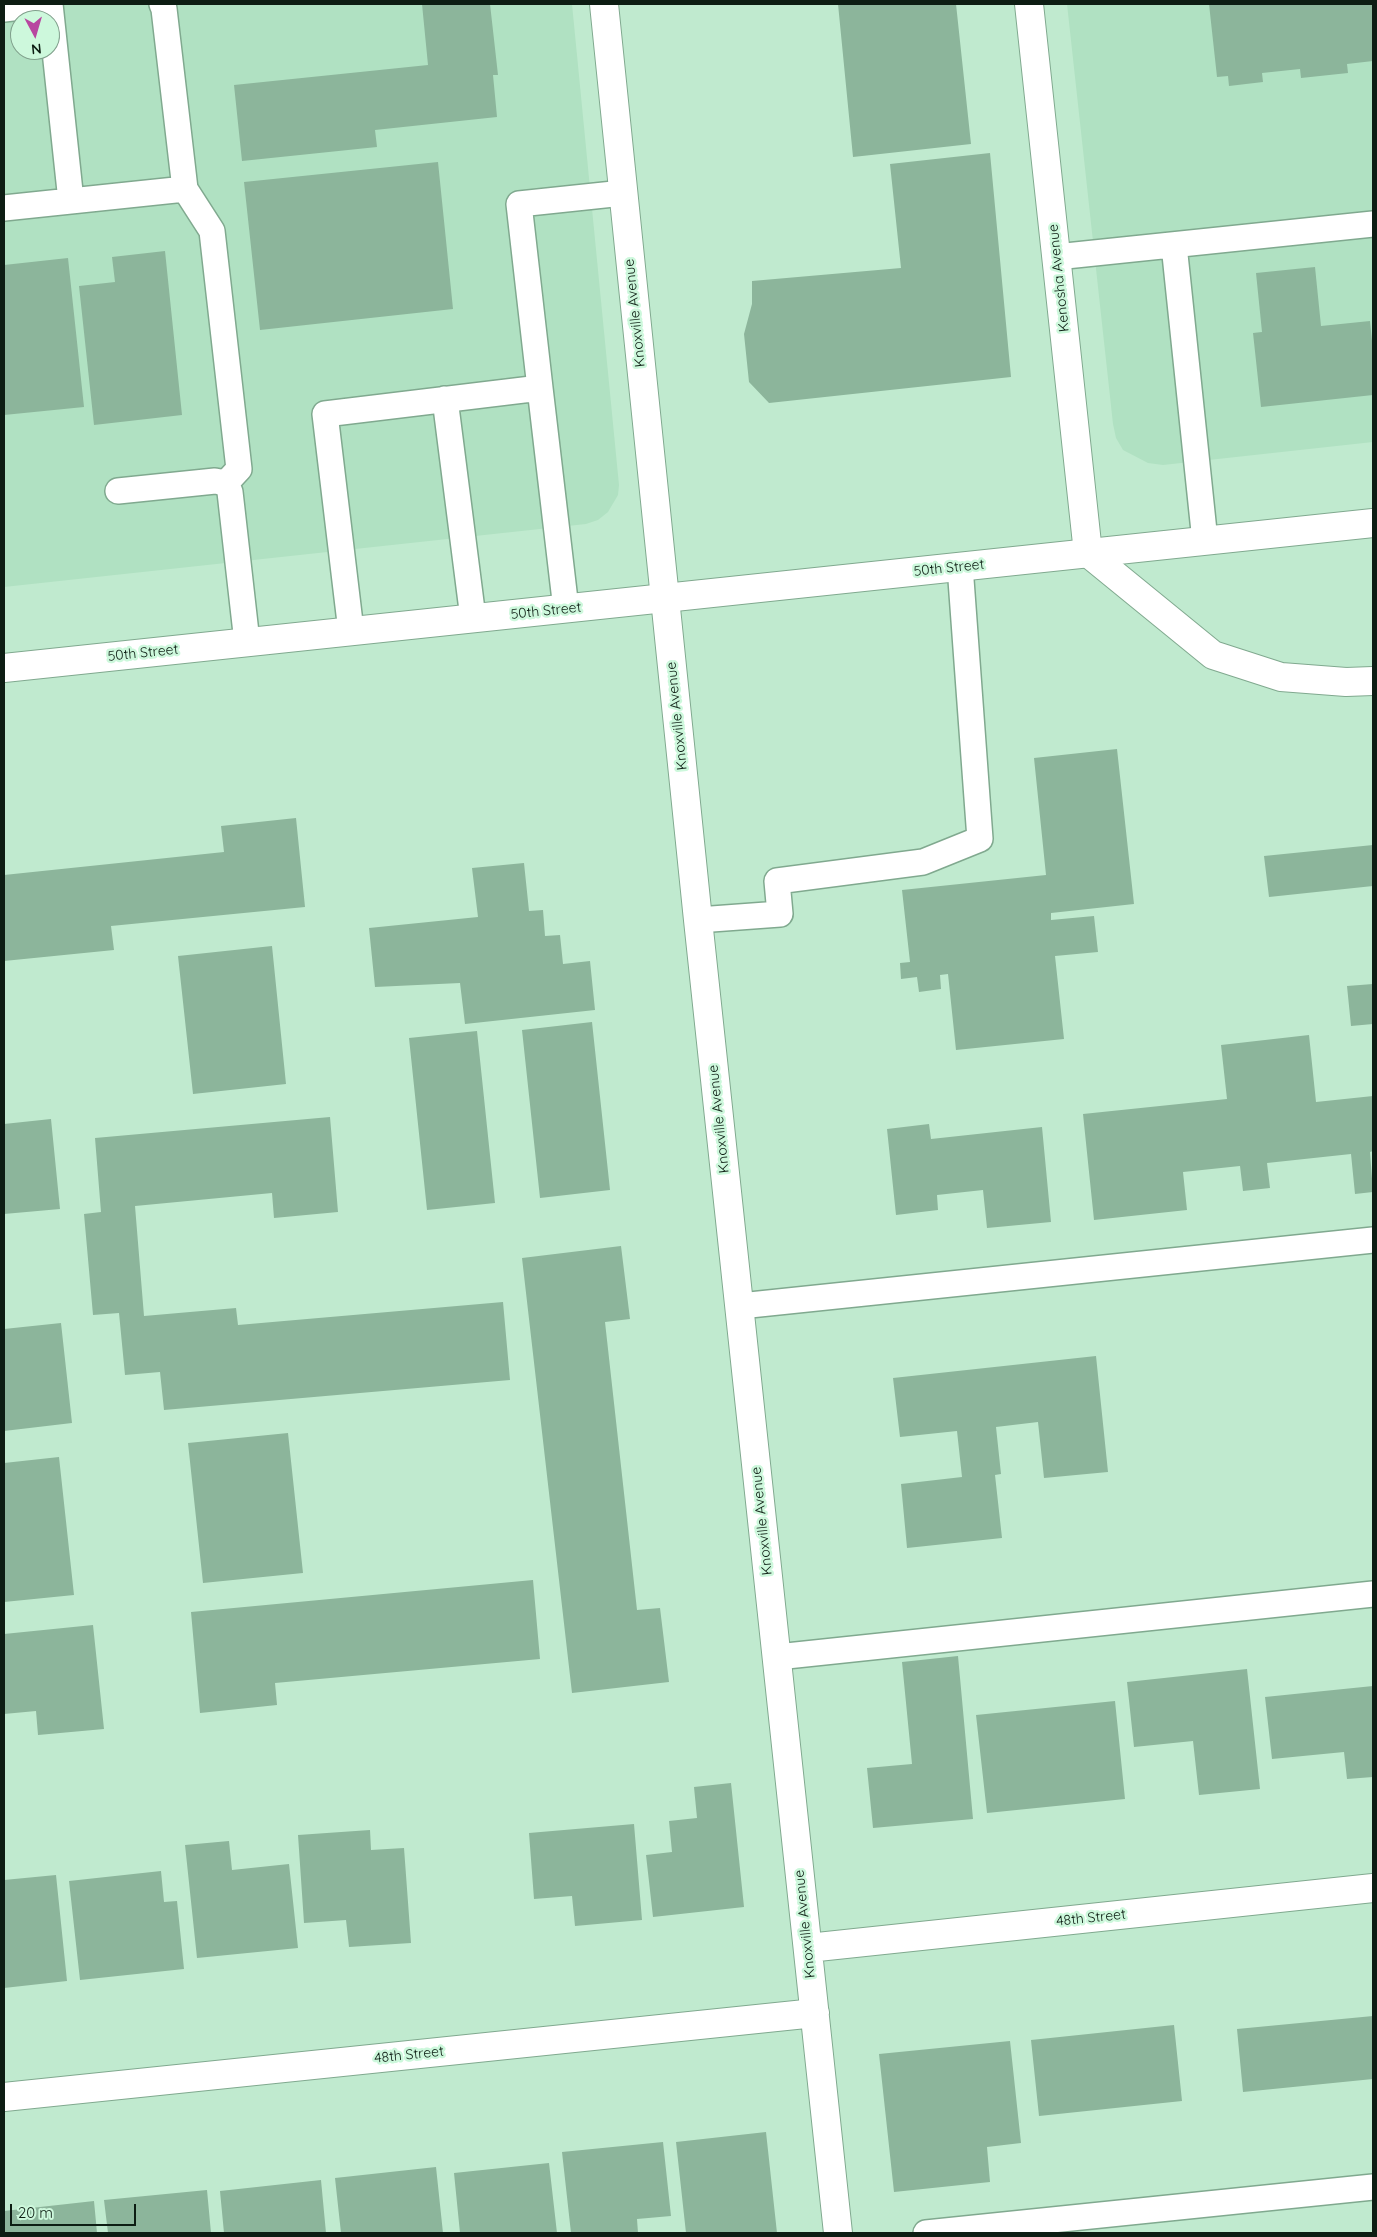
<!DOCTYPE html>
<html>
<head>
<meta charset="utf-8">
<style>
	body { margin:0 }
	#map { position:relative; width:1377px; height:2237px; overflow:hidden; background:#c0eacf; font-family:Quicksand,sans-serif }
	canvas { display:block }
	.frame { position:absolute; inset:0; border:5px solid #0d1d13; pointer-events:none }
	.north { position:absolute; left:10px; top:10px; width:50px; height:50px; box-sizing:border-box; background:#cdf8dc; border:1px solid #80a08c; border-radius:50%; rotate:174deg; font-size:14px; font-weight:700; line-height:20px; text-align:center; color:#0d1d13 }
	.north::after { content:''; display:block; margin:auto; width:18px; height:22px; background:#b846a0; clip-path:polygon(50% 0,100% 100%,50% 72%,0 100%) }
	.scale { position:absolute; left:10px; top:2204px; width:126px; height:22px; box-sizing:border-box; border:2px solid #0d1d13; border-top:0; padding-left:6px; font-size:15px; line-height:18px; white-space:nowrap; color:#0d1d13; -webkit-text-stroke:4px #cdf8dc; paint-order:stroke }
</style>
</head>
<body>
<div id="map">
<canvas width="1377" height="2237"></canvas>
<div class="frame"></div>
<div class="north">N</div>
<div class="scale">20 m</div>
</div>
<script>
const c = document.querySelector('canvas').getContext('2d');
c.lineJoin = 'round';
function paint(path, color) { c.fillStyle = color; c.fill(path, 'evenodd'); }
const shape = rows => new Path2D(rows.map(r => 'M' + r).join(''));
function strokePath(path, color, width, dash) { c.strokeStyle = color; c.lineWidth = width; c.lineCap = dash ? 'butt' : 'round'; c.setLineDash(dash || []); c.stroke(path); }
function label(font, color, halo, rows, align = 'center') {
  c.font = font + ' Quicksand,sans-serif'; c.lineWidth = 5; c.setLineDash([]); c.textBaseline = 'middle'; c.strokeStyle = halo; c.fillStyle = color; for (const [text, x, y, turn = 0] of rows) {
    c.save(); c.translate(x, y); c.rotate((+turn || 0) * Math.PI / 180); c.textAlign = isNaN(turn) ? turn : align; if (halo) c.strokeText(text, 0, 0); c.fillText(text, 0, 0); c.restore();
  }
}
const built = shape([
	[4,4,572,4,619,485,618,495,608,512,598,520,586,524,4,587],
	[20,20,50,20,50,50,20,50],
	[1067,4,1373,4,1373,442,1163,465,1148,463,1123,450,1116,438,1113,424]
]);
const building = shape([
	[422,4,490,4,498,75,493,75,497,117,375,130,377,147,242,161,234,85,428,65],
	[838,4,956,4,971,144,853,157],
	[1209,4,1373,4,1373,61,1347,64,1348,73,1301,78,1300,69,1262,73,1263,82,1229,86,1228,76,1217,77],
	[990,153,1011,377,769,403,749,382,744,334,752,304,752,281,901,268,890,164],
	[438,162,453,309,260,330,244,182],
	[165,251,182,415,94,425,79,286,115,282,112,257],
	[68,258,84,407,4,415,4,265],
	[1315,267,1321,326,1370,321,1373,351,1373,395,1261,407,1253,333,1262,332,1256,273],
	[1117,749,1134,904,1051,913,1051,920,1094,916,1098,952,1055,956,1064,1039,956,1050,948,974,940,975,941,989,919,992,917,977,901,979,900,963,910,962,902,890,1046,875,1034,758],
	[296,818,305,907,111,926,114,950,4,961,4,875,224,852,221,826],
	[1373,845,1373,886,1269,897,1264,856],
	[524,863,529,911,543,910,545,936,560,935,563,964,590,961,595,1010,465,1024,460,983,375,987,369,928,478,917,472,868],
	[272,946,286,1084,193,1094,178,956],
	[1373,984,1373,1024,1351,1026,1347,986],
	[592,1022,610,1190,540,1198,522,1030],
	[477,1031,495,1203,427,1210,409,1038],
	[1309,1035,1316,1102,1373,1096,1373,1151,1370,1152,1373,1192,1355,1194,1351,1154,1267,1163,1270,1188,1243,1191,1240,1166,1183,1172,1187,1210,1094,1220,1083,1114,1227,1099,1221,1045],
	[330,1117,338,1212,274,1218,272,1193,135,1206,144,1316,236,1308,238,1325,503,1302,510,1380,164,1410,160,1372,125,1375,119,1313,93,1315,84,1214,101,1212,95,1138],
	[51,1119,60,1209,4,1214,4,1124],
	[929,1124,931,1139,1042,1127,1051,1222,987,1228,983,1190,937,1195,938,1210,896,1215,887,1129],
	[621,1246,630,1319,605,1322,637,1610,660,1608,669,1682,572,1693,522,1258],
	[61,1323,72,1423,4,1431,4,1329],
	[1096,1356,1108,1472,1044,1478,1038,1422,996,1427,1001,1474,995,1475,1002,1538,907,1548,901,1484,962,1477,957,1431,900,1437,893,1378],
	[288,1433,303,1573,203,1583,188,1443],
	[59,1457,74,1595,4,1602,4,1463],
	[533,1580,540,1659,275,1683,277,1705,200,1713,191,1612],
	[93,1625,104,1729,38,1735,36,1711,4,1714,4,1634],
	[958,1656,973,1819,873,1828,867,1768,912,1764,902,1662],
	[1247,1669,1260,1789,1199,1795,1193,1741,1134,1747,1127,1682],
	[1373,1686,1373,1777,1347,1779,1344,1752,1272,1759,1265,1697],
	[1115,1701,1125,1799,987,1813,976,1715],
	[731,1783,744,1907,653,1917,646,1855,672,1852,669,1821,697,1818,694,1787],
	[634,1824,642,1920,575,1926,572,1896,534,1899,529,1833],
	[370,1830,371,1850,404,1848,411,1943,349,1947,346,1920,304,1923,298,1835],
	[229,1841,232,1870,289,1864,298,1948,197,1958,185,1845],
	[161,1871,164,1902,177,1901,184,1969,80,1980,69,1881],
	[56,1875,67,1981,4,1988,4,1880],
	[1373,2016,1373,2079,1243,2092,1237,2029],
	[1174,2025,1182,2101,1039,2116,1031,2040],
	[1010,2041,1021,2143,987,2147,990,2182,894,2192,879,2054],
	[766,2132,777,2233,686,2233,676,2142],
	[663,2142,671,2216,637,2219,638,2233,571,2233,562,2152],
	[549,2163,557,2233,460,2233,454,2173],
	[436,2167,443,2233,341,2233,335,2178],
	[321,2180,326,2233,224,2233,220,2191],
	[207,2190,211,2233,108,2233,104,2200],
	[94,2201,97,2233,4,2233,4,2211]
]);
const service = shape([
	[50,4,71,201],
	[162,4,164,9,185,189,212,231,239,469,226,483],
	[4,9,45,4],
	[4,208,185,189],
	[1174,245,1205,541],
	[1056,257,1373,224],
	[540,388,566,609],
	[445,399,473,618],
	[118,491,215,481,226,483,230,492,247,642],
	[351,631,325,414,540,388,519,204,623,193],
	[698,920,780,914,777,881,923,862,980,839,960,566],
	[740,1306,1373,1240],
	[777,1657,1373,1594],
	[926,2233,1373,2187]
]);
const minor = shape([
	[604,4,698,920,838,2233],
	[1029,4,1088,553,1213,655,1281,677,1346,682,1373,681],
	[808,1948,1373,1888],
	[4,2097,815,2013]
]);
const secondary = shape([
	[4,668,1373,523]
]);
const streetNames = [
	["Kenosha Avenue",1059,278,-96],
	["Knoxville Avenue",635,313,-96],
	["50th Street",949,568,-6],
	["50th Street",546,611,-6],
	["50th Street",143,653,-6],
	["Knoxville Avenue",677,716,-96],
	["Knoxville Avenue",719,1119,-96],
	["Knoxville Avenue",762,1521,-96],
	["48th Street",1091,1918,-6],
	["Knoxville Avenue",805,1924,-96],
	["48th Street",409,2055,-6]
];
paint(built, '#b0e1c2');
paint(building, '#8cb59b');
strokePath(service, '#80a98f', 28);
strokePath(minor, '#80a98f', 30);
strokePath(secondary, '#80a98f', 30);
strokePath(service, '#fff', 25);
strokePath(minor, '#fff', 28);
strokePath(secondary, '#fff', 28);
label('14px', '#0d1d13', '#cdf8dc', streetNames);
</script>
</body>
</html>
